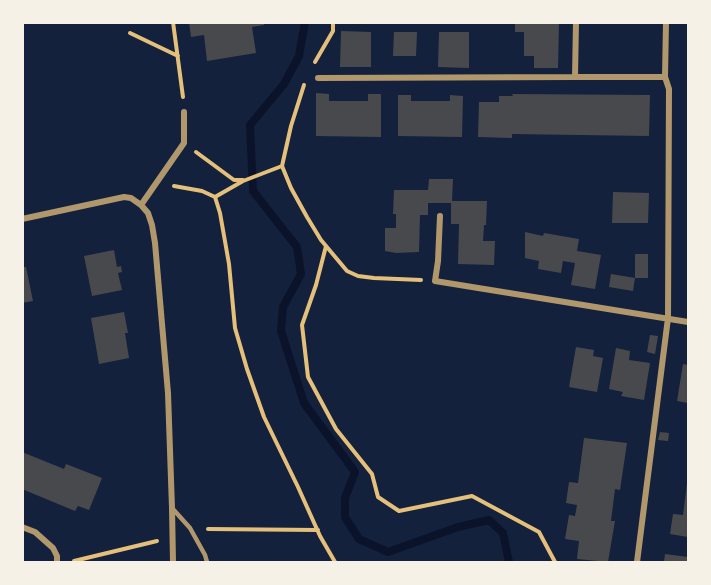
<!DOCTYPE html>
<html>
<head>
<meta charset="utf-8">
<style>
	body { margin:0 }
	#map { position:relative; width:711px; height:585px; overflow:hidden; background:#14213d; font-family:"PT Sans Narrow",sans-serif }
	canvas { display:block }
	.frame { position:absolute; inset:0; border:24px solid #f6f1e7; pointer-events:none }
</style>
</head>
<body>
<div id="map">
<canvas width="711" height="585"></canvas>
<div class="frame"></div>
</div>
<script>
const c = document.querySelector('canvas').getContext('2d');
c.lineJoin = 'round';
const shape = rows => new Path2D(rows.map(r => 'M' + r).join(''));
function strokePath(path, color, width, dash) { c.strokeStyle = color; c.lineWidth = width; c.lineCap = dash ? 'butt' : 'round'; c.setLineDash(dash || []); c.stroke(path); }
function paint(path, color) { c.fillStyle = color; c.fill(path, 'evenodd'); }
const stream = shape([
	[305,22,299,56,284,84,250,125,253,191,297,247,301,274,283,307,281,331,304,403,355,472,345,498,345,517,359,539,388,552,458,527,489,520,503,533,509,562]
]);
const building = shape([
	[189,22,264,22,264,25,252,27,256,53,207,61,204,35,191,37],
	[515,22,559,22,558,68,534,68,534,56,524,56,524,32,515,32],
	[341,31,371,32,371,67,340,67],
	[394,32,417,32,416,56,393,56],
	[439,32,469,32,469,68,438,67],
	[316,93,329,94,329,101,368,101,368,94,381,94,381,137,316,136],
	[512,94,650,95,649,136,512,134,512,138,478,137,479,102,499,102,499,96,513,96],
	[398,95,411,95,411,101,450,101,450,95,463,96,462,137,398,136],
	[429,179,453,179,452,201,487,201,486,225,484,225,483,241,495,241,494,265,458,264,459,224,451,224,451,203,428,203,428,215,420,215,419,252,396,253,385,251,385,228,396,228,396,214,393,214,394,190,428,190],
	[613,192,649,193,648,223,612,223],
	[525,232,543,236,544,233,579,239,577,251,601,255,595,289,571,285,575,263,563,261,561,273,538,269,539,261,525,258],
	[114,250,117,267,121,266,122,272,118,273,122,290,92,296,84,256],
	[635,254,648,254,648,278,635,278],
	[22,267,26,267,33,301,22,303],
	[611,274,635,278,633,291,609,287],
	[124,312,128,333,125,333,129,358,99,364,91,318],
	[650,335,658,336,655,354,647,352],
	[576,347,594,350,593,356,603,358,597,392,569,387],
	[616,348,630,351,629,360,650,363,644,400,621,396,623,392,609,389],
	[683,364,688,365,688,403,677,401],
	[660,432,669,433,668,441,658,440],
	[584,438,627,443,620,490,615,489,611,521,615,521,608,562,577,559,579,541,565,539,569,515,575,516,577,505,566,503,569,482,578,483],
	[22,452,64,469,66,464,102,478,89,510,78,506,75,511,22,489],
	[687,483,688,483,688,537,670,534,673,514,683,515],
	[665,554,688,557,688,562,664,562]
]);
const path = shape([
	[173,22,183,97],
	[130,33,178,56],
	[315,62,333,31,333,22],
	[304,85,291,126,282,166,291,188,307,217,321,240,347,271,358,276,374,278,421,280],
	[196,152,234,180,243,180],
	[174,186,202,191,215,197,220,213,229,264,235,328,247,369,264,417,298,487,320,536,335,562],
	[215,197,243,181,282,166],
	[326,246,316,285,302,325,308,377,336,429,372,474,378,497,399,511,472,496,539,532,555,562],
	[208,529,318,530],
	[74,561,157,541]
]);
const service = shape([
	[172,508,190,528,205,555,207,562]
]);
const minor = shape([
	[576,22,575,77,665,77],
	[318,78,575,77],
	[141,205,184,143,184,112],
	[440,216,438,261,435,281,688,322],
	[22,219,124,197,131,198,141,205,148,213,152,225,155,243,168,393,172,508,173,562],
	[22,527,35,532,53,548,57,556,57,562],
	[637,562,668,318,669,89,665,77,666,22]
]);
strokePath(stream, '#0b132b', 8);
paint(building, '#48494c');
strokePath(path, '#e5c07b', 4);
strokePath(service, '#b1986c', 4.5);
strokePath(minor, '#b1986c', 6);
</script>
</body>
</html>
